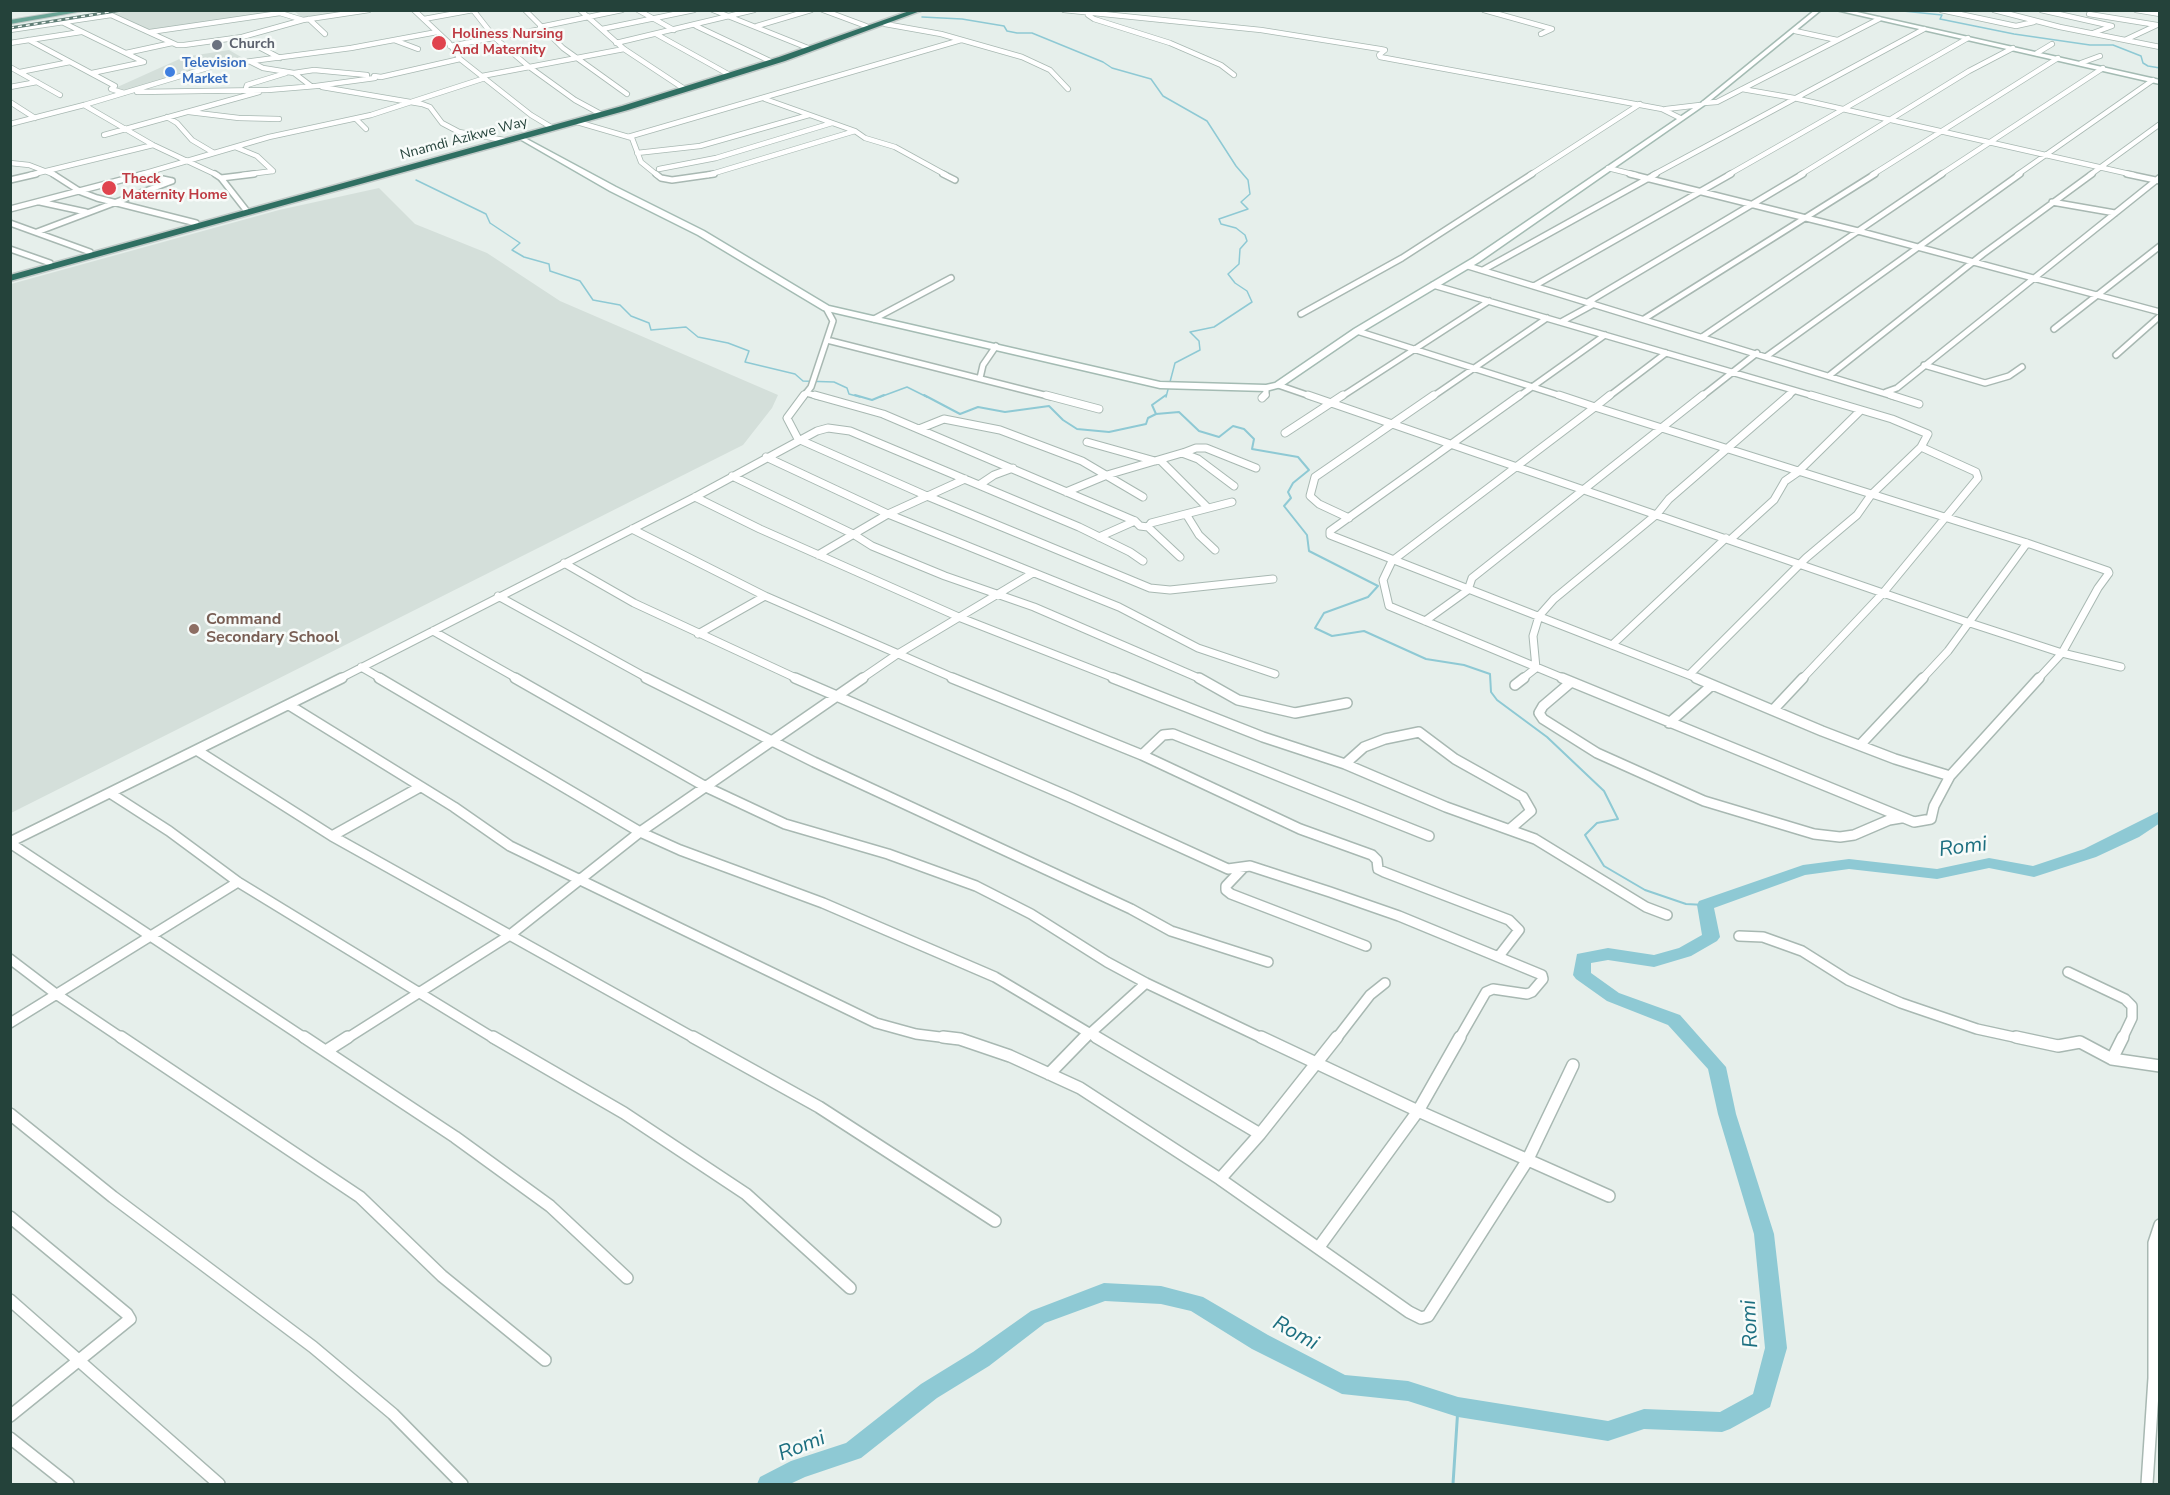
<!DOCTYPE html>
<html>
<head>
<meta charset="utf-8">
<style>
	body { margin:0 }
	#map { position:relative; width:2170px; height:1495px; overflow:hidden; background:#e6efeb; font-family:"Nunito Sans",sans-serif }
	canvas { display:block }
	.frame { position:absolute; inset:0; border:12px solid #24423a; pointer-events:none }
</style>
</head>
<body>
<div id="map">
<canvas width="2170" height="1495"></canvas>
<div class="frame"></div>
</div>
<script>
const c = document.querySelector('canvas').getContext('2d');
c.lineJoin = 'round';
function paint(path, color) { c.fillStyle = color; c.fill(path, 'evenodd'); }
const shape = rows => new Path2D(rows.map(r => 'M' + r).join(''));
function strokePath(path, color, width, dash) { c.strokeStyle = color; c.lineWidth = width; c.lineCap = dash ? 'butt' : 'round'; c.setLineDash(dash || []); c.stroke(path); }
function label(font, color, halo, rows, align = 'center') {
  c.font = font + ' "Nunito Sans",sans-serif'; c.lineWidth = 5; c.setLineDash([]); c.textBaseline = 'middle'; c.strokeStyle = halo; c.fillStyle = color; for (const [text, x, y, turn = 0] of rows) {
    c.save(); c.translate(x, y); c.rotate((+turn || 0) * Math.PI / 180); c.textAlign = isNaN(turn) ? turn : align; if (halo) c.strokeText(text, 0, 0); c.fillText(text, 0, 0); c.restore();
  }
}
const built = shape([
	[136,10,369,11,304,19,295,12,151,32,110,14],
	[229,50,248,61,218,65,123,92,113,89,184,57],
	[379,188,415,224,487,253,560,301,778,395,772,408,743,445,11,813,11,284,279,210]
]);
const streamFar2 = shape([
	[1893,10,1942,15,1940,19,2014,34,2090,45,2113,45,2141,56,2143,63,2148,66,2160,68],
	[922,17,962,19,1004,26,1007,31,1017,33,1032,33,1103,62,1112,68,1151,79,1163,96,1207,121,1236,166,1248,180,1250,194,1241,202,1248,209,1219,219,1221,224,1236,228,1245,235,1247,241,1240,249,1239,264,1228,274,1235,283,1247,291,1252,302,1214,327,1190,332,1199,341,1200,350,1175,363,1166,397],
	[416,180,486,214,490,223,520,243,512,250,524,257,549,264,550,271,580,281,593,300,620,305,631,316,649,323,651,330,686,327,698,337,728,343,749,351,745,362,795,374,803,381,834,382,847,388,849,394,860,397],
	[880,397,907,387,927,397]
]);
const streamFar1 = shape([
	[855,395,872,400,884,395],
	[924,395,960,414,978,407,1005,412,1049,406,1063,420,1077,429,1109,432,1146,424,1148,418,1156,414,1179,412,1199,431,1219,437,1233,426,1244,429,1254,439,1252,449,1298,457,1309,470,1293,483,1288,492,1291,498,1284,506,1307,535,1309,551,1378,586,1368,597,1324,613,1315,628,1332,636,1364,631,1426,659,1464,665,1490,674,1491,692,1497,700,1547,737,1604,791,1618,819,1597,823,1585,835,1604,866,1645,890,1686,904,1705,905],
	[1156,414,1152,405,1166,395]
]);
const stream = shape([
	[1453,1484,1458,1407]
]);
const river = shape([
	[2160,811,2160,823,2139,837,2096,857,2034,877,1989,868,1937,879,1849,869,1805,875,1714,908,1720,937,1717,941,1691,956,1654,967,1608,960,1591,963,1591,973,1619,993,1680,1015,1726,1067,1736,1114,1774,1234,1787,1348,1770,1407,1730,1429,1722,1432,1644,1429,1608,1441,1458,1417,1408,1401,1342,1394,1252,1349,1191,1311,1161,1304,1105,1301,1045,1323,989,1366,937,1398,861,1458,805,1477,790,1484,757,1484,760,1477,791,1461,846,1443,921,1384,973,1352,1031,1311,1104,1283,1161,1286,1203,1297,1268,1335,1345,1375,1408,1381,1458,1397,1608,1421,1644,1409,1720,1412,1753,1394,1765,1348,1754,1234,1718,1114,1708,1069,1668,1025,1607,1001,1576,979,1573,975,1577,954,1608,948,1654,955,1679,948,1702,935,1697,905,1699,901,1803,865,1849,859,1937,869,1989,858,2033,866,2084,849,2160,811]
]);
const streetFar4 = shape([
	[414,10,449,43,460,59,531,115,551,127],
	[473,10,495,38,528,66,575,100,599,113],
	[525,10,563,48,627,94],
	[580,10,624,49,683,88],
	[638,10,674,30],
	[713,10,808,48],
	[823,10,866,26],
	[906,10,909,11],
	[1064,10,1261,30,1380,49,1385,50,1379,55,1380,57,1662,109,1680,118],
	[1484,10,1552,29,1541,34],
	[1941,10,2016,26,2034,22],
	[1994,10,2060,27,2160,47],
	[2041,10,2112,26,2093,33],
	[2136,10,2160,14],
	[2089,14,2157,25],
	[1088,15,1094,19,1170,43,1221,65,1234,75],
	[309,19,325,34],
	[424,19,473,10],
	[64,23,144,62],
	[885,24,941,34,1022,57,1050,70,1068,89],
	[696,26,770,61],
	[757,26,811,10],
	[540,27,622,10],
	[602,29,694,10],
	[10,30,111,15,177,45,184,45,242,37,303,20,369,10],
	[1795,31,1837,40],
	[150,32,280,13,303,20],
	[656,34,728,74],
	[29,40,115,86,111,89,124,93],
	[394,40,418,49],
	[2125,40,2157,25],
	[10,43,81,32],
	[616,43,754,10],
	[255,45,280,58],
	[450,46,542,29],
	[126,53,172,43],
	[2037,53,2052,44],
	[251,62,263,68,294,73,311,86],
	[2081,63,2100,56],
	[10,67,60,95],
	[20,72,70,62],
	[92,73,144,62],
	[294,73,314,70,367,75],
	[482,76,624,49],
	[10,87,37,82],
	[322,87,422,104,430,107,442,123,459,132,504,140],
	[246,88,247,85,286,73],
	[1742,89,1794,98,2134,175],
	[137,92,268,90,316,86,375,78,374,76,381,77,460,59],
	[765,99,855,131,865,138,895,147,946,175],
	[10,102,35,118],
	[1704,103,1717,102,1879,19],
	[84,105,153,145,217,175],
	[1666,109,1700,105],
	[189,112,239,118,279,119],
	[167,117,177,123,192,140,214,153],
	[356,119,366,129],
	[577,122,632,138,641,162,657,175],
	[10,124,84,105,214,66,351,48,437,32],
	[104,135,259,92],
	[628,137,961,40],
	[235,147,257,156,273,171],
	[637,153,700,146,809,115],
	[10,163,29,165,55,175],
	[1608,168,1636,175],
	[659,169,716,158,832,123],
	[30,175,153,145],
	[139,175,269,137,371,115,485,78],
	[242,175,273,171],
	[708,175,855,131],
	[1530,175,1640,104],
	[1653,175,1924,29],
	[1728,175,1968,38],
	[1800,175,1969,71,2013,48],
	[1872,175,2058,58],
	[1940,175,2103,68],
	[2017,175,2153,80],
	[2090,175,2160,124]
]);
const streetFar3 = shape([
	[53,174,81,192,97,198,196,223],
	[215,174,221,178,246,210],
	[656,174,661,178,672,180,714,174],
	[943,174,955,180],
	[1630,174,1858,231,2160,312],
	[2127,174,2160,181],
	[144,175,172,181],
	[221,178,254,174],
	[10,180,36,174],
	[40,202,86,212],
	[2052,202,2115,213],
	[10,209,144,174],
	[10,223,90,252],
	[37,232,172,181],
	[10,249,50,263],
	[1468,266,1896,397],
	[1483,270,1656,174],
	[1433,285,1817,397],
	[1534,286,1731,174],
	[1588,302,1803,174],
	[1301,314,1402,258,1532,174],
	[874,319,951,278],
	[1644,319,1875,174],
	[1561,322,1594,304],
	[2054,329,2160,246],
	[1357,331,1564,397],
	[1702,337,1942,174],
	[827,340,1052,397],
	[2116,355,2160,316],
	[1767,356,2020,174],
	[1924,365,1985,383,2009,376,2022,367],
	[1830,375,1983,254,2092,174],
	[980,378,983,365,996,346],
	[1278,385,1313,397],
	[1886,392,1897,388,2159,178],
	[806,393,821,397],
	[803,397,811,387,833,321,826,308],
	[1263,397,1266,395,1266,388],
	[1341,397,1489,301],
	[1432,397,1547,318],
	[1518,397,1605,335],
	[1608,397,1666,353],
	[1701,397,1757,353],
	[1787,397,1794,391]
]);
const streetFar2 = shape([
	[804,395,787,418,798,439,927,496,1150,588,1170,590,1273,579],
	[815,395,883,414,1135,521,1140,526,1148,527,1151,523,1232,502],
	[1046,395,1099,409],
	[1308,395,1970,623,2062,653,2121,667],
	[1520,395,1330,531,1330,535,1699,679],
	[1559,395,1595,407],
	[1891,395,1919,404],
	[1262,398,1265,395],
	[1595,407,2027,543,2108,571,2109,573,2098,588,2062,653,2038,679],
	[1595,407,1610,395],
	[919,429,944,419,1000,430,1082,461,1143,497],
	[1285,433,1343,395],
	[1087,442,1155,461],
	[1183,453,1196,448,1206,448,1256,468],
	[766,457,888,514,1119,607,1198,648,1275,674],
	[1160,460,1208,508],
	[732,476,853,534,872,546,945,576,1034,607,1201,679],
	[979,485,994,475,1013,468],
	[1066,492,1107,475,1182,453,1198,459,1234,486],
	[695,497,760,529,961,618,1117,679],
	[1186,514,1199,535,1215,550],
	[1349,518,1319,504,1310,496,1315,477,1434,395],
	[1148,527,1180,557],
	[632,529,765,596,956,679],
	[1099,537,1135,521],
	[1731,539,1774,500,1785,481,1798,472,1860,411],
	[818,555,888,514,965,479],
	[564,563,634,603,798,679],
	[498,596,649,679],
	[1425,621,1468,590,1472,578,1703,395],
	[433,631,518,679],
	[698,634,765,596],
	[1612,645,1726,538],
	[361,667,382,679],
	[1689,675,1806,558,1857,515,1871,495,1921,447,1928,434,1892,419,1811,395],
	[339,679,695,497,817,431,828,428,850,431,1079,527,1130,552,1143,561],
	[861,679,896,655,1033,573],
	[1522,679,1536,668,1533,636,1539,616,1554,599,1657,514,1669,499,1789,395],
	[1565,679,1389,606,1383,580,1392,561,1595,407],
	[1802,679,1883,593,1978,478,1976,472,1921,447],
	[1922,679,1948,651,2027,543]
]);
const streetFar1 = shape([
	[379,678,640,832,680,850,823,903,995,977,1099,1039],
	[515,678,706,787,785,824,888,854,976,886,1031,914,1107,962,1146,983,1264,1039],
	[646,678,814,762,1131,909,1171,931,1268,962],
	[795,678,1072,798,1228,869,1250,866,1330,892,1399,916,1542,975,1543,979,1532,992,1527,994,1493,989,1486,992,1459,1039],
	[952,678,1142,755,1300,829,1372,855,1377,860,1378,869,1384,872,1509,920,1519,930,1499,956],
	[1113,678,1263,737,1345,764,1446,807,1535,839,1646,907,1667,915],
	[1199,678,1238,700,1295,713,1347,703],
	[1562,678,1914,822,1931,819,1934,806,1950,776,2039,678],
	[1696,678,1822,731,1895,759,1950,776],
	[1570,683,1543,706,1539,713,1543,719,1597,753,1704,801,1814,834,1840,837,1854,835,1889,820,1901,818],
	[1515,685,1524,678],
	[289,705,454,807,510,846,876,1023,916,1034,956,1039],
	[1773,710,1803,678],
	[1669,723,1712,685],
	[1861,744,1923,678],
	[198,751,332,836,696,1039],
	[1142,755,1163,735,1173,734,1429,836],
	[1345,764,1364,747,1385,739,1419,732,1455,759,1523,797,1531,811,1510,829],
	[110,793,169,831,238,882,495,1039],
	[332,836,420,787],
	[10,842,342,678],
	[10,843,306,1039],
	[1244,867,1226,886,1226,890,1231,894,1366,946],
	[1739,936,1763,937,1802,951,1848,980,1901,1003,1977,1029,2023,1039],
	[10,959,56,994,123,1039],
	[2068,972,2125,999,2132,1006,2132,1018,2122,1039],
	[10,1023,238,882],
	[346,1039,510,935,640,832,863,678],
	[1084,1039,1146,983],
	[1336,1039,1370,995,1385,983]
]);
const street = shape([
	[121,1037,360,1197,442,1276,545,1360],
	[304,1037,455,1137,550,1206,627,1278],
	[493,1037,624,1113,746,1194,850,1288],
	[693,1037,819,1107,995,1221],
	[943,1037,960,1039,1010,1056,1080,1088,1220,1179,1409,1312,1421,1318,1428,1316,1527,1161,1573,1065],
	[1096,1037,1260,1134],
	[1261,1037,1418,1111,1609,1196],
	[2016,1037,2058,1046,2080,1042,2112,1059,2160,1066],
	[326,1051,348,1037],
	[2112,1059,2123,1037],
	[1049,1074,1085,1037],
	[10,1114,113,1197,313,1347,393,1414,462,1484],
	[1220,1179,1260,1134,1337,1037],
	[10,1217,127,1314,130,1319,10,1416],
	[1319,1247,1418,1111,1460,1037],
	[10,1300,219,1484],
	[10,1438,68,1484],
	[2147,1484,2154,1378,2154,1243,2160,1225]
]);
const secondary = shape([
	[1815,10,1821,10,1706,104,1479,262,1360,333,1281,387,1266,391,1160,388,823,310,698,235,610,191,518,138,523,137,616,187,704,231,829,306,1160,382,1266,385,1275,383,1354,329,1473,258,1702,102,1815,10],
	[1836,10,1848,10,2160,80,2160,84,1836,10]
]);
const primary = shape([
	[71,10,89,10,10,24,10,20,71,10]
]);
const highway = shape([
	[912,10,923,10,785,61,628,110,10,281,10,275,622,106,779,57,912,10]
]);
const rail = shape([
	[10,28,122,10]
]);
const markers = [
	[439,43,8,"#e0444e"],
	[217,45,6,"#6b7280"],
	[170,72,6,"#3f7fe0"],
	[109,188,8,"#e0444e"],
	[194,629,6,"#8d6e63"]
];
const farHealthnames = [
	["Holiness Nursing",452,35],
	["And Maternity",452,51],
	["Theck",122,180],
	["Maternity Home",122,196]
];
const farWorshipnames = [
	["Church",229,45]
];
const farShopnames = [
	["Television",182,64],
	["Market",182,80]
];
const farStreetnames = [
	["Nnamdi Azikwe Way",464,139,-15]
];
const educationNames = [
	["Command",206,620],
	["Secondary School",206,638]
];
const nearWaternames = [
	["Romi",1963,848,-7],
	["Romi",1751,1324,-93],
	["Romi",1295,1334,29],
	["Romi",802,1447,-21]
];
paint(built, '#d4dfda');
strokePath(streamFar2, '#8ec9d4', 1.5);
strokePath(streamFar1, '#8ec9d4', 2);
strokePath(stream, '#8ec9d4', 3);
paint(river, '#8ec9d4');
strokePath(streetFar4, '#a8b8b2', 6);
strokePath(streetFar3, '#a8b8b2', 8);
strokePath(streetFar2, '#a8b8b2', 9);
strokePath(streetFar1, '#a8b8b2', 12);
strokePath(street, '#a8b8b2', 14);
strokePath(secondary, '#a4bbb3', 3);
strokePath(primary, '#c2cac8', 2);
strokePath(highway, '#c2cac8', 3);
strokePath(streetFar4, '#fff', 4.5);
strokePath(streetFar3, '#fff', 5);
strokePath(streetFar2, '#fff', 7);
strokePath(streetFar1, '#fff', 9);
strokePath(street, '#fff', 11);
paint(secondary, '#fff');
paint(primary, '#6aa596');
paint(highway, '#2f6f62');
strokePath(rail, '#5f7d75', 3);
strokePath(rail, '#f7fbf9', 1.5, [4]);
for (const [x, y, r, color] of markers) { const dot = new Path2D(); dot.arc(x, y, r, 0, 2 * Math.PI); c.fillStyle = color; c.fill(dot); strokePath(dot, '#f7fbf9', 2); }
label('bold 14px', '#be3a42', '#f7fbf9', farHealthnames, 'left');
label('bold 14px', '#5b616d', '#f7fbf9', farWorshipnames, 'left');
label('bold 14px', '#366cbe', '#f7fbf9', farShopnames, 'left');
label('14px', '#24423a', '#f7fbf9', farStreetnames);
label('bold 16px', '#785e54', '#f7fbf9', educationNames, 'left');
label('italic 21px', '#1c6f80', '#f7fbf9', nearWaternames);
</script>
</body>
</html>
